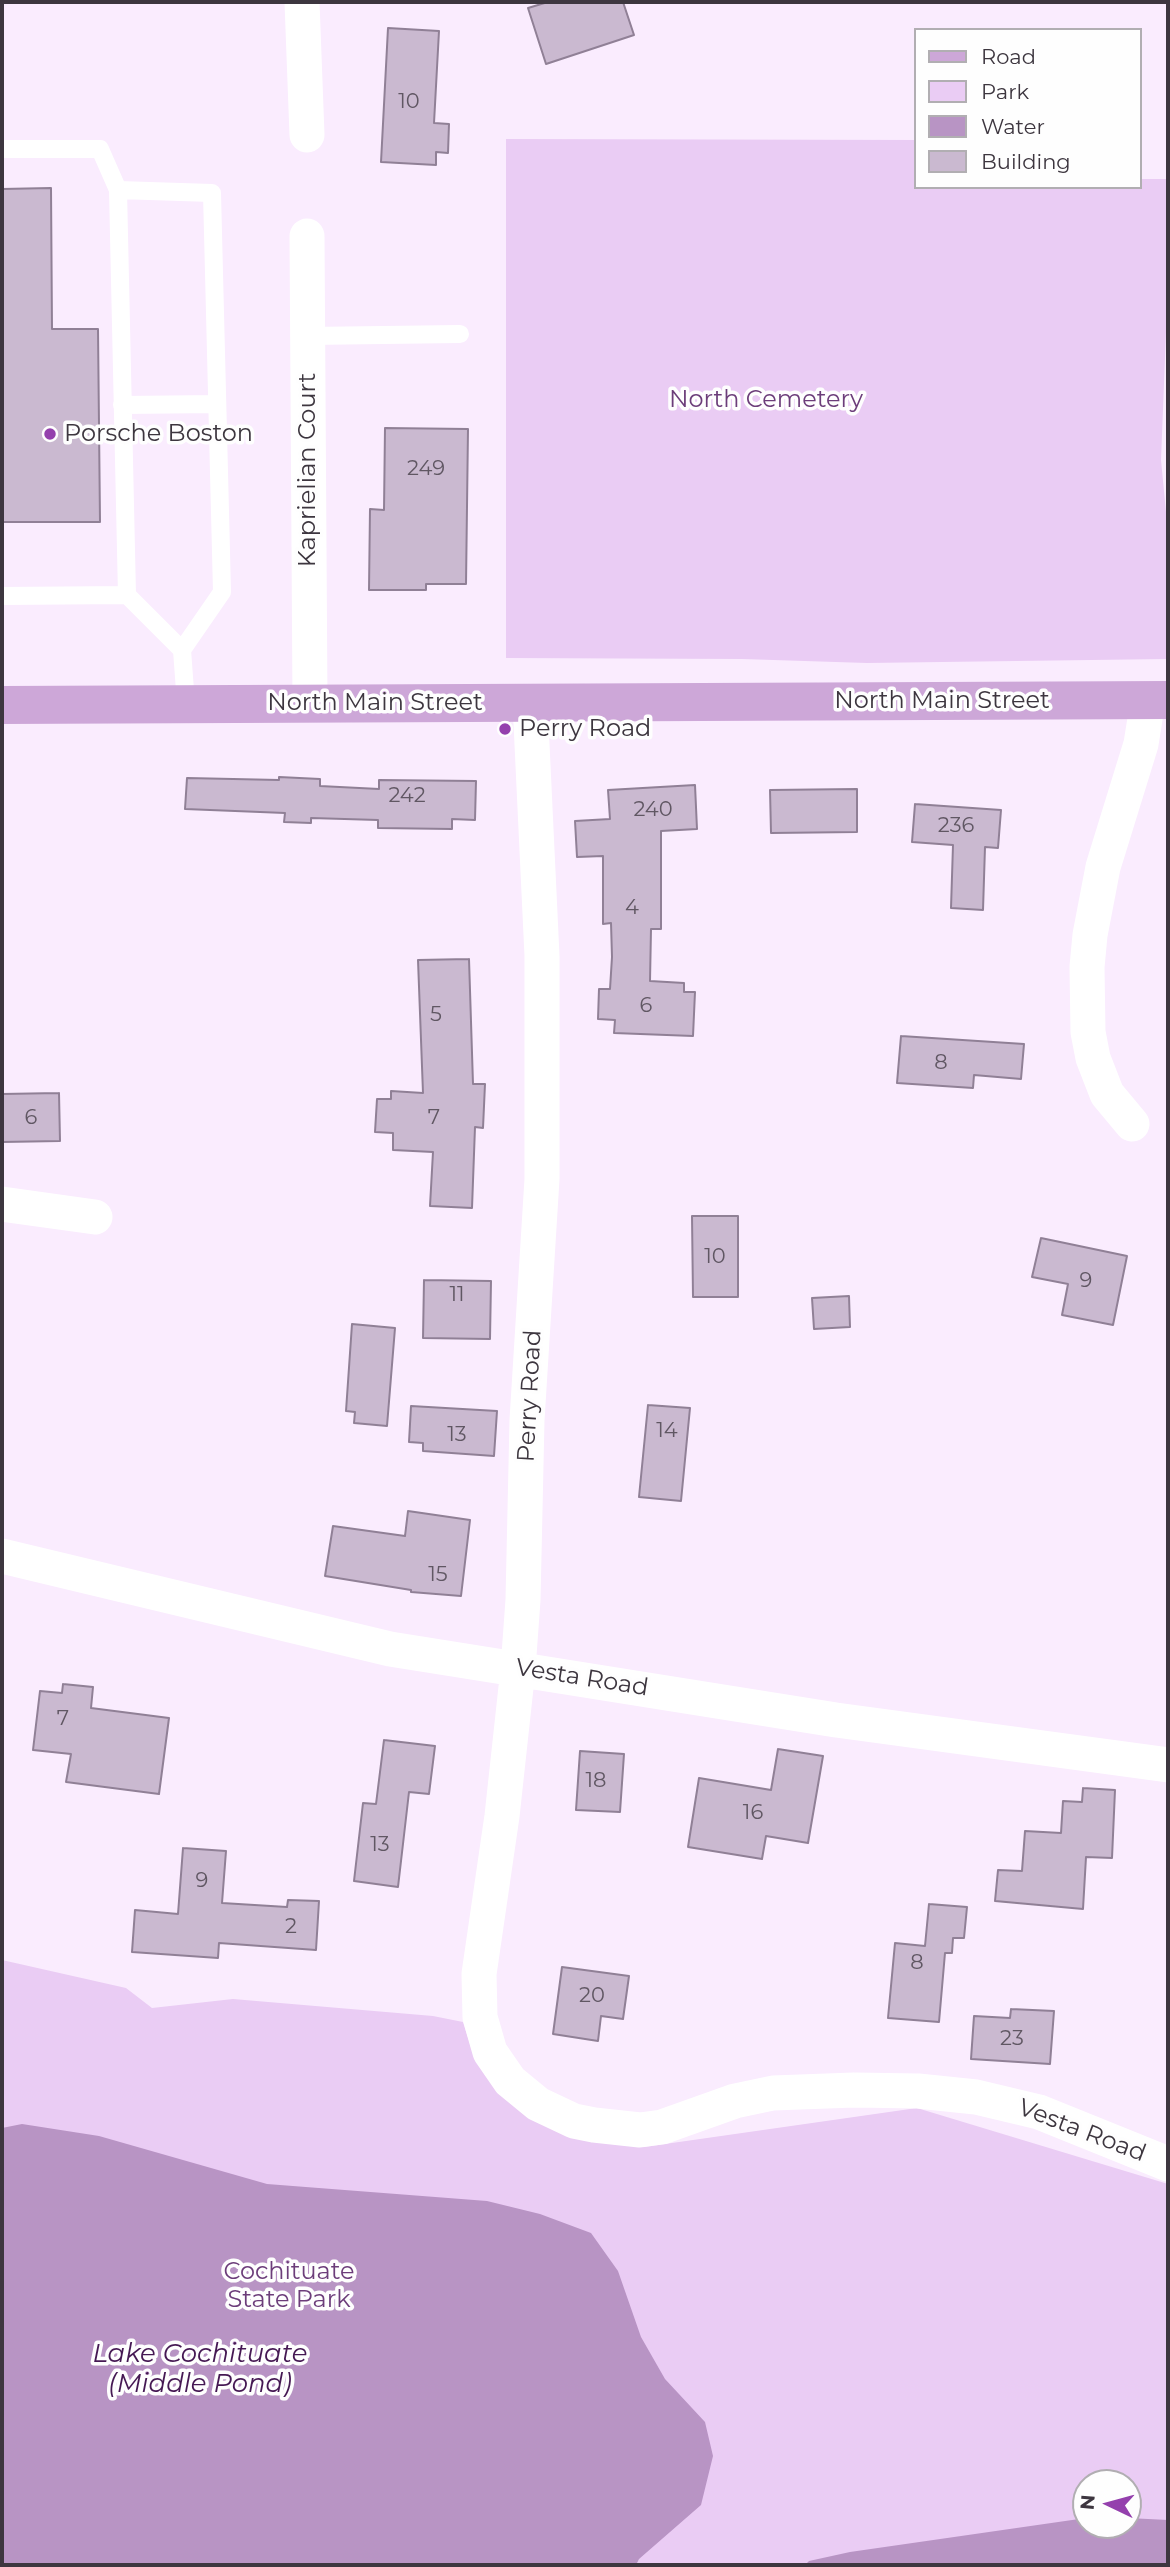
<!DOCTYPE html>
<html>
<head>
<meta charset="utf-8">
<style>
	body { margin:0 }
	#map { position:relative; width:1170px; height:2567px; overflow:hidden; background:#faecfe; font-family:Montserrat,sans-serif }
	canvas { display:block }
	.frame { position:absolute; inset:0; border:4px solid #3d363f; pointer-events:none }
	.legend { position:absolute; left:914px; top:28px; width:228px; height:161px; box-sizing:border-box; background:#fefefe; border:2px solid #b1aeb2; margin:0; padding:9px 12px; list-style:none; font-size:21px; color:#3d363f }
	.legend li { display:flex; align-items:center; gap:14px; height:35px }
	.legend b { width:35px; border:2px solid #b1aeb2 }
	.north { position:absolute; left:1072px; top:2469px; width:70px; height:70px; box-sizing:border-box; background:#fefefe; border:2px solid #b1aeb2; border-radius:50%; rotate:275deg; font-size:19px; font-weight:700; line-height:28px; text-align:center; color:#3d363f }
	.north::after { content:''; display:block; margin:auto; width:24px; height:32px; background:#9440ad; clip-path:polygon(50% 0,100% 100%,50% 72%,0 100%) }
</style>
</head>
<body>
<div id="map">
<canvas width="1170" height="2567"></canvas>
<div class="frame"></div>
<ul class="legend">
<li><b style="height:9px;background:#cda7d8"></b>Road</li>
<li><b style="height:19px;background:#eaccf4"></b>Park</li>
<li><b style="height:19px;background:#b894c4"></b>Water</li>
<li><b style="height:19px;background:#cab9d0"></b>Building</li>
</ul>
<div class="north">N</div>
</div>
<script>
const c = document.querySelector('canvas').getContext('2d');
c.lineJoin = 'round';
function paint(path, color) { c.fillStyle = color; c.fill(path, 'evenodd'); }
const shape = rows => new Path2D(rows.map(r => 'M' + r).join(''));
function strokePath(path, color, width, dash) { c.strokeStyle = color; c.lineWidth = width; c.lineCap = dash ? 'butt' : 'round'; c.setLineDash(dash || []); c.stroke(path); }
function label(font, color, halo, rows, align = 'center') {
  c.font = font + ' Montserrat,sans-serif'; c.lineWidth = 7; c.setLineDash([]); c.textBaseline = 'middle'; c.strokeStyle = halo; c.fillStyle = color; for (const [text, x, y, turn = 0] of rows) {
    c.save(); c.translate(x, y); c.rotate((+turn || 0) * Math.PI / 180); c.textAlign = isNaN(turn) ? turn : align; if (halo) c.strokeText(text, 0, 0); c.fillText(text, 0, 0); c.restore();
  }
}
const green = shape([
	[506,139,916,140,916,187,1140,187,1140,179,1168,179,1168,281,1161,460,1168,533,1166,659,867,663,742,659,506,658],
	[2,1960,126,1988,152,2008,233,1999,433,2016,463,2022,473,2053,644,2147,917,2108,1168,2184,1168,2565,2,2565],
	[1086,2483,1128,2483,1128,2525,1086,2525]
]);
const water = shape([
	[22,2124,99,2136,267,2184,487,2201,540,2214,591,2233,618,2271,641,2337,665,2379,705,2422,713,2456,701,2505,639,2559,636,2565,2,2565,2,2128],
	[1086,2518,1086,2525,1128,2525,1128,2518,1168,2520,1168,2565,805,2565,809,2561,850,2552]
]);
const building = shape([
	[548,2,623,2,634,35,546,64,528,8,548,2],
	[388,28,439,31,434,123,449,124,448,153,436,152,436,165,381,162,388,28],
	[51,188,52,329,98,329,100,522,2,522,2,189,51,188],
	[385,428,468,429,466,584,426,584,426,590,369,590,370,509,384,510,385,428],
	[279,777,320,779,320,786,379,789,379,780,476,781,475,820,452,819,452,829,378,828,378,820,311,818,311,823,284,822,285,813,185,809,187,778,279,780,279,777],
	[695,785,697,829,661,831,661,929,651,929,650,981,684,983,684,992,695,992,693,1036,614,1033,615,1020,598,1019,599,989,610,989,612,957,611,923,603,924,603,856,577,857,575,821,610,819,608,790,695,785],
	[857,789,857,832,771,833,770,790,857,789],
	[915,804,1001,810,998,848,985,847,983,910,951,908,953,845,912,842,915,804],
	[469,959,473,1084,485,1084,483,1128,475,1127,472,1208,430,1206,433,1152,393,1150,393,1133,375,1132,377,1099,391,1099,391,1091,423,1093,418,960,469,959],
	[901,1036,1024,1044,1021,1079,974,1075,973,1088,897,1083,901,1036],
	[59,1093,60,1141,2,1142,2,1094,59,1093],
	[692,1216,738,1216,738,1297,693,1297,692,1216],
	[1041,1238,1127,1256,1113,1325,1062,1315,1068,1284,1032,1277,1041,1238],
	[424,1280,491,1281,490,1339,423,1338,424,1280],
	[849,1296,850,1327,814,1329,812,1298,849,1296],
	[352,1324,395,1328,387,1426,354,1423,355,1412,346,1411,352,1324],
	[648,1405,690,1408,681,1501,639,1497,648,1405],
	[411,1406,497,1411,494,1456,423,1451,423,1443,409,1442,411,1406],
	[408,1511,470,1520,461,1596,411,1592,411,1590,325,1576,333,1526,405,1536,408,1511],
	[63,1684,93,1687,91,1708,169,1718,159,1794,66,1782,71,1754,33,1750,40,1691,62,1693,63,1684],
	[384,1740,435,1746,429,1794,409,1792,398,1887,354,1881,363,1803,376,1804,384,1740],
	[778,1749,823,1756,808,1843,766,1836,762,1859,688,1847,699,1778,771,1790,778,1749],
	[580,1751,624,1754,620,1812,576,1810,580,1751],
	[1083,1788,1115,1790,1112,1858,1086,1857,1083,1909,995,1901,998,1870,1022,1871,1025,1831,1061,1833,1063,1801,1082,1802,1083,1788],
	[183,1848,226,1851,222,1903,287,1907,288,1900,319,1901,316,1950,219,1943,218,1958,132,1952,135,1910,178,1914,183,1848],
	[929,1904,967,1907,964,1938,953,1938,952,1953,945,1953,939,2022,888,2018,895,1943,925,1946,929,1904],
	[562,1967,629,1976,623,2019,601,2016,598,2041,553,2034,562,1967],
	[1011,2009,1054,2011,1050,2064,971,2059,974,2016,1010,2018,1011,2009]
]);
const lane = shape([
	[2,149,100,149,118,190],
	[307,336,460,334],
	[122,405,217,404],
	[127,595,118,190,212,193,222,592,182,650],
	[2,596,127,595,182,650,186,704]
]);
const street = shape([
	[302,2,307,135],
	[307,236,310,703],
	[530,702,542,956,542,1179,527,1420,523,1600,518,1669,502,1816,479,1974,480,2017,490,2052,510,2081,538,2104,574,2121,594,2125,640,2130,662,2127,735,2101,773,2093,854,2090,918,2091,976,2097,1039,2112,1168,2164],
	[1132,1124,1107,1094,1093,1058,1088,1032,1087,967,1090,935,1103,867,1141,744,1148,700],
	[2,1204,95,1217],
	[2,1556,390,1649,836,1720,1168,1765]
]);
const primary = shape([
	[2,705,1168,700]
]);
const markers = [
	[50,434,7,"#9440ad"],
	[505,729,7,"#9440ad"]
];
const numberNames = [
	["10",409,102],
	["249",426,469],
	["242",407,796],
	["240",653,810],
	["236",956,826],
	["4",632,908],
	["6",646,1006],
	["5",436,1015],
	["8",941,1063],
	["6",31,1118],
	["7",434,1118],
	["10",715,1257],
	["9",1086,1281],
	["11",457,1295],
	["14",667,1431],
	["13",457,1435],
	["15",438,1575],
	["7",63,1719],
	["18",596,1781],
	["16",753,1813],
	["13",380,1845],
	["9",202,1881],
	["2",291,1927],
	["8",917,1963],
	["20",592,1996],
	["23",1012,2039]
];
const parkNames = [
	["North Cemetery",766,400],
	["Cochituate",289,2272],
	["State Park",289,2300]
];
const poiNames = [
	["Porsche Boston",64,434],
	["Perry Road",519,729]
];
const streetNames = [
	["Kaprielian Court",308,470,-90],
	["North Main Street",942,701],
	["North Main Street",375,703],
	["Perry Road",530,1396,-87],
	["Vesta Road",582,1678,9],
	["Vesta Road",1082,2131,21]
];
const waterNames = [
	["Lake Cochituate",200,2354],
	["(Middle Pond)",200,2384]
];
paint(green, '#eaccf4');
paint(water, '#b894c4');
paint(building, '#cab9d0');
strokePath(building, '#908096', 2);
strokePath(lane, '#fff', 18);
strokePath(street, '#fff', 35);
strokePath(primary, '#cda7d8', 38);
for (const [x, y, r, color] of markers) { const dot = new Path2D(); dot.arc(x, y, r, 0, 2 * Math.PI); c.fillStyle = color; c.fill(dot); strokePath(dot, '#fefefe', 2.5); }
label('21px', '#605763', null, numberNames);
label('24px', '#6c3d7a', '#fefefe', parkNames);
label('24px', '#3d363f', '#fefefe', poiNames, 'left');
label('24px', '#3d363f', '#fefefe', streetNames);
label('italic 26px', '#451853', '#fefefe', waterNames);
</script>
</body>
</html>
